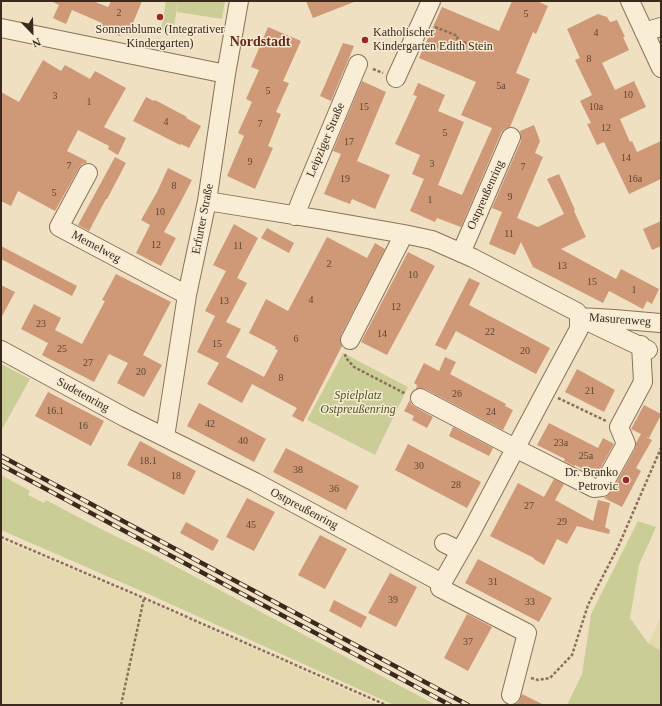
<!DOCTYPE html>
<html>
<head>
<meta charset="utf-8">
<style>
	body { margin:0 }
	#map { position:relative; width:662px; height:706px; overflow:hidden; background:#efe0c2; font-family:Georgia,serif }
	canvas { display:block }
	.frame { position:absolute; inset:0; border:2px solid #392a1d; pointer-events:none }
	.north { position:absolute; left:12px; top:12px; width:40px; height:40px; -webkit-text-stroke:3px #f6ead2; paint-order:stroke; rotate:157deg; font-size:11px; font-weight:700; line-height:16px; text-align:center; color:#392a1d }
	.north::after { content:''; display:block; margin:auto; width:14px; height:18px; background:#392a1d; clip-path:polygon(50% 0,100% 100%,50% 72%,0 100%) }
</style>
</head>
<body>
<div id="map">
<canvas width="662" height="706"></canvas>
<div class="frame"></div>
<div class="north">N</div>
</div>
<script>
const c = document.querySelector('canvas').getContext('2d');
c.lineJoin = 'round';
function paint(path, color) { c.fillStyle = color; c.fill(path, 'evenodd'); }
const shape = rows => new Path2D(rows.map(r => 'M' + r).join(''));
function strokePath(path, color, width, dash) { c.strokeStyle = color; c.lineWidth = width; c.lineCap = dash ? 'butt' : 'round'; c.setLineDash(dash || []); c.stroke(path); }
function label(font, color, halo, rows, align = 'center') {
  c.font = font + ' Georgia,serif'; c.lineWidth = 3; c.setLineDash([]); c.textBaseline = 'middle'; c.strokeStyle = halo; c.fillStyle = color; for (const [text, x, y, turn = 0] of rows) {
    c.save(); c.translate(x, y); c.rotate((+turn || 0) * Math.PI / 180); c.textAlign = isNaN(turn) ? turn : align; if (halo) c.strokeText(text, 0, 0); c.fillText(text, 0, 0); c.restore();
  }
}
const farmland = shape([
	[1,540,149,602,379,705,1,705],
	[661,617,661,651,648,643]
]);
const green = shape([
	[166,1,178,1,173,32,161,30],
	[178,1,225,1,222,19,177,12],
	[343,353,408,387,375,455,307,420],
	[1,364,30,379,1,431],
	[1,475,30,491,28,495,44,503,46,500,99,528,154,555,436,705,394,705,155,597,1,530],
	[638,521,656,527,639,565,630,618,648,643,661,651,661,705,567,705,582,674,591,614]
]);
const building = shape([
	[51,1,93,1,108,7,111,1,142,1,128,35,121,32,120,36,107,30,107,29,101,26,102,23,72,10,66,24,53,18,59,5],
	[306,1,354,1,354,2,313,18],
	[512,1,537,1,548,6,536,34,533,32,516,73,530,79,510,127,504,129,501,133,461,227,437,218,435,222,410,211,424,179,412,174,420,155,395,144,417,96,413,95,418,83,445,95,438,111,464,122,438,185,462,195,492,128,461,115,476,82,419,58,442,7,499,31],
	[598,14,607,17,610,22,617,20,625,37,623,37,629,50,602,63,615,90,634,81,646,107,620,119,630,142,632,141,637,152,661,141,661,179,629,194,604,142,597,145,587,124,591,123,580,101,592,95,575,60,580,58,567,29],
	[268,27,301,41,283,81,289,83,276,112,281,114,268,146,273,148,255,189,227,176,244,136,238,133,252,102,246,99,259,70,251,67],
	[343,43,354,46,331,101,320,96],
	[43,60,61,71,65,65,90,79,95,71,126,88,104,127,126,138,118,155,108,149,109,146,78,130,67,151,87,161,86,163,82,164,79,168,55,211,18,191,11,206,1,201,1,92,19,102],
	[362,81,386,92,357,161,390,175,375,209,352,199,350,204,324,194,341,154,333,151],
	[146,97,154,101,155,100,187,117,186,118,201,126,189,148,181,144,180,145,133,121],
	[534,125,540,141,535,153,543,157,517,218,538,227,564,214,547,179,559,174,575,210,574,211,586,237,561,249,616,279,621,269,659,289,652,304,647,301,643,309,609,291,603,303,533,267,521,242,515,255,489,244,502,212,492,208,521,141,521,136,520,131],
	[115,157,126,163,107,199,106,199,89,231,78,225],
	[168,168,192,180,179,205,164,232,176,238,161,266,136,253,150,225,141,220,157,192],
	[661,221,661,246,652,250,643,229],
	[234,224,258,238,237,278,247,283,226,322,241,329,226,357,264,377,278,350,275,349,276,347,249,333,266,299,288,311,327,237,367,258,375,243,385,249,341,335,340,341,342,346,303,422,292,416,297,408,252,384,242,403,207,384,219,363,197,352,215,316,205,311,226,271,213,265],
	[267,228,294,243,289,253,261,238],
	[1,246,77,286,72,296,1,259],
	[408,252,435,266,387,355,361,342],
	[116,274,171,302,143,355,162,365,144,397,117,383,128,363,109,354,94,382,42,355,48,343,21,329,34,304,61,318,55,330,82,344,105,301,102,300],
	[469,278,480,283,469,305,550,348,536,374,456,331,446,350,435,345],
	[1,285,15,292,1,318],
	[445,357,456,362,450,374,506,404,505,406,513,410,503,430,425,389,420,388,416,389,417,385,414,383,424,363,439,371],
	[577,369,615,390,604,412,565,392],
	[48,392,104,421,91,446,35,416],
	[410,400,411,404,415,407,433,417,427,428,412,420,414,416,404,411],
	[199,403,266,439,254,462,187,426],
	[644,405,661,414,661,415,649,438,644,436,652,440,636,468,641,471,622,507,604,498,611,492,635,449,636,443,641,434,631,429],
	[549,423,598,448,603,438,614,444,596,476,575,465,574,466,564,461,565,459,537,445],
	[453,427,493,448,489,456,449,436],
	[140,441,196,471,184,495,127,465],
	[408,444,481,482,467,508,395,470],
	[286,448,359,486,346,510,273,472],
	[554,479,564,484,555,500,593,521,598,500,610,503,605,527,610,530,609,534,577,526,567,544,557,539,544,565,534,559,534,558,490,536,518,483,544,497],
	[247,498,275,512,254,551,226,537],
	[186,522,219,540,213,551,180,533],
	[320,535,347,549,325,589,298,575],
	[478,559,552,598,539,622,465,583],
	[390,573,417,587,396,627,368,613],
	[334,600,367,617,361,628,329,611],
	[467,614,492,627,468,671,444,658],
	[522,694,544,705,514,705,519,702]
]);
const path = shape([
	[435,27,458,36,457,39,473,46],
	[373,69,383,73],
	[345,354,346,358,354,367,406,394],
	[558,398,606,421],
	[1,537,144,598,386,705],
	[531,678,538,680,550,678,572,655,588,605,618,547,661,448],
	[121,705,144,598]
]);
const minor = shape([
	[630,1,661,68],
	[1,28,226,74],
	[644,32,661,27],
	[396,78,431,1],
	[88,173,59,227,187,295],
	[295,216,302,198,358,64],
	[461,253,511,137],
	[579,317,614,319,660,323],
	[589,322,648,350],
	[350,340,404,234],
	[1,350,126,418,255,482,442,583,470,534,549,385,579,329,579,317,577,312,473,258,432,240,404,234,324,220,207,201],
	[420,398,515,448,594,488,602,487,626,444,619,427,643,382,641,345],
	[165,437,187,295,207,201,226,74,239,1],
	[444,543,460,551],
	[442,583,440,588,527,633,511,695]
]);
const rail = shape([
	[1,456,468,705],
	[1,465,450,705]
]);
const markers = [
	[160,17,4,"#9b272d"],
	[365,40,4,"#9b272d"],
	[626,480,4,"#9b272d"]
];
const numberNames = [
	["2",119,13],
	["5",526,14],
	["4",596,33],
	["8",589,59],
	["5a",501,86],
	["5",268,91],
	["10",628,95],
	["3",55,96],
	["1",89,102],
	["15",364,107],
	["10a",596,107],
	["4",166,122],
	["7",260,124],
	["12",606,128],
	["5",445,133],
	["17",349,142],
	["14",626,158],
	["9",250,162],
	["3",432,164],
	["7",69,166],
	["7",523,167],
	["19",345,179],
	["16a",635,179],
	["8",174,186],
	["5",54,193],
	["9",510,197],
	["1",430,200],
	["10",160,212],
	["11",509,234],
	["12",156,245],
	["11",238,246],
	["2",329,264],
	["13",562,266],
	["10",413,275],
	["15",592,282],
	["1",634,290],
	["4",311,300],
	["13",224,301],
	["12",396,307],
	["23",41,324],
	["22",490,332],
	["14",382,334],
	["6",296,339],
	["15",217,344],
	["25",62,349],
	["20",525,351],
	["27",88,363],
	["20",141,372],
	["8",281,378],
	["21",590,391],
	["26",457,394],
	["16.1",55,411],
	["24",491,412],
	["42",210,424],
	["16",83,426],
	["40",243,441],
	["23a",561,443],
	["25a",586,456],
	["18.1",148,461],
	["30",419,466],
	["38",298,470],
	["18",176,476],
	["28",456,485],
	["36",334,489],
	["27",529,506],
	["29",562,522],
	["45",251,525],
	["31",493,582],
	["39",393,600],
	["33",530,602],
	["37",468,642]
];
const poiNames = [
	["Sonnenblume (Integrativer",160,30],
	["Kindergarten)",160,44],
	["Katholischer",373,33,"left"],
	["Kindergarten Edith Stein",373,47,"left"],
	["Dr. Branko",618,473,"right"],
	["Petrovic",618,487,"right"]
];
const streetNames = [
	["Leipziger Straße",326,140,-67],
	["Ostpreußenring",486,195,-66],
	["Erfurter Straße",203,219,-79],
	["Memelweg",96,247,28],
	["Masurenweg",620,320,4],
	["Sudetenring",83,395,29],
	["Ostpreußenring",304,509,28]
];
const parkNames = [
	["Spielplatz",358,396],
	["Ostpreußenring",358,410]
];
const quarterNames = [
	["Nordstadt",260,42]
];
paint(farmland, '#e5daaf');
paint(green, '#cace96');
paint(building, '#cf9877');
strokePath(minor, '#8a7159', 20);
strokePath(path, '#8a7159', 2.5, [3, 2]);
strokePath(minor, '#faedd6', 18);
strokePath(rail, '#392a1d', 4.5);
strokePath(rail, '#f6ead2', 3, [9]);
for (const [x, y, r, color] of markers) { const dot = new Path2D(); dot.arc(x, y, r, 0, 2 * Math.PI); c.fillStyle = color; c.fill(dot); strokePath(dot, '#f6ead2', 1.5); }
label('10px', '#5e4634', null, numberNames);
label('12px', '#392a1d', '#f6ead2', poiNames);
label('12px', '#392a1d', '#f6ead2', streetNames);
label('italic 12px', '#4b5623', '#f6ead2', parkNames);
label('bold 14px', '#67281b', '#f6ead2', quarterNames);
</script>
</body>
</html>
